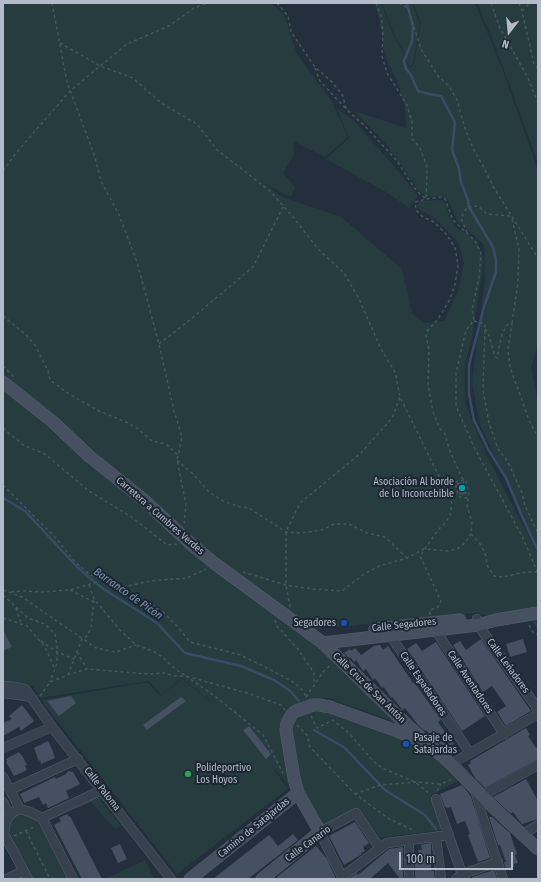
<!DOCTYPE html>
<html>
<head>
<meta charset="utf-8">
<style>
	body { margin:0 }
	#map { position:relative; width:541px; height:882px; overflow:hidden; background:#242f3e; font-family:"Fira Sans Condensed",sans-serif }
	canvas { display:block }
	.frame { position:absolute; inset:0; border:4px solid #b4bcc9; pointer-events:none }
	.north { position:absolute; left:489px; top:12px; width:40px; height:40px; -webkit-text-stroke:3px #1d2633; paint-order:stroke; rotate:196deg; font-size:11px; font-weight:700; line-height:16px; text-align:center; color:#b4bcc9 }
	.north::after { content:''; display:block; margin:auto; width:14px; height:18px; background:#b4bcc9; clip-path:polygon(50% 0,100% 100%,50% 72%,0 100%) }
	.scale { position:absolute; left:399px; top:852px; width:114px; height:18px; box-sizing:border-box; border:2px solid #b4bcc9; border-top:0; padding-left:5px; font-size:12px; line-height:14px; white-space:nowrap; color:#b4bcc9; -webkit-text-stroke:3px #1d2633; paint-order:stroke }
</style>
</head>
<body>
<div id="map">
<canvas width="541" height="882"></canvas>
<div class="frame"></div>
<div class="north">N</div>
<div class="scale">100 m</div>
</div>
<script>
const c = document.querySelector('canvas').getContext('2d');
c.lineJoin = 'round';
function paint(path, color) { c.fillStyle = color; c.fill(path, 'evenodd'); }
const shape = rows => new Path2D(rows.map(r => 'M' + r).join(''));
function strokePath(path, color, width, dash) { c.strokeStyle = color; c.lineWidth = width; c.lineCap = dash ? 'butt' : 'round'; c.setLineDash(dash || []); c.stroke(path); }
function label(font, color, halo, rows, align = 'center') {
  c.font = font + ' "Fira Sans Condensed",sans-serif'; c.lineWidth = 4; c.setLineDash([]); c.textBaseline = 'middle'; c.strokeStyle = halo; c.fillStyle = color; for (const [text, x, y, turn = 0] of rows) {
    c.save(); c.translate(x, y); c.rotate((+turn || 0) * Math.PI / 180); c.textAlign = isNaN(turn) ? turn : align; if (halo) c.strokeText(text, 0, 0); c.fillText(text, 0, 0); c.restore();
  }
}
const green = shape([
	[3,3,270,3,284,14,297,54,332,102,348,137,325,157,293,141,294,154,283,173,295,187,291,197,262,182,282,197,341,217,402,269,412,313,423,323,444,321,459,289,464,262,458,242,435,218,420,210,417,206,420,201,442,200,446,205,450,217,457,228,477,241,484,260,472,337,465,364,465,402,487,456,538,554,538,632,528,610,492,616,475,613,310,630,398,723,329,698,307,700,286,709,282,720,281,737,290,787,271,765,288,789,177,874,41,700,148,682,160,696,182,679,220,708,182,678,161,695,149,681,40,698,33,686,3,682],
	[375,3,381,3,394,37,402,50,409,68,414,65,421,22,413,4,413,3,475,3,502,68,538,170,538,345,531,367,538,401,538,549,480,425,472,382,485,279,484,245,458,222,448,201,442,196,426,197,419,191,386,144,354,111,406,128,405,107,397,80,385,56,379,17],
	[382,3,413,3,412,5,420,22,413,64,409,67,403,49,395,37],
	[478,3,538,3,538,163,490,32,483,19],
	[336,107,356,123,400,173,418,196,409,208,386,192,326,159,349,138],
	[313,711,331,714,425,746,462,779,431,795,442,830,381,838,357,808,321,826,298,778,292,733,294,722,301,715],
	[98,796,121,826,115,829,91,802,78,809,77,806],
	[22,813,32,815,38,822,68,879,33,879,10,836,8,825,12,817],
	[145,860,154,879,107,879,107,878]
]);
const stream = shape([
	[407,3,408,8,413,26,412,41,404,61,406,69,411,75,418,91,429,94,441,96,455,122,452,150,459,169,461,182,468,200,469,207,493,247,496,260,496,272,484,307,469,365,469,394,474,420,488,449,506,478,521,514,538,551],
	[3,498,25,511,78,568,102,588,157,623,185,653,241,666,274,680,289,690,299,701],
	[314,730,345,748,385,790,425,815,436,829]
]);
const building = shape([
	[464,482,467,494,460,495,457,483],
	[3,630,12,647,3,651],
	[481,639,531,711,506,726,497,712,506,706,492,686,483,692,453,645,460,641,466,650],
	[523,639,527,652,510,657,506,644],
	[436,642,485,716,462,731,407,649,416,643,422,651],
	[380,645,383,650,388,646,413,683,414,682,441,720,438,722,454,744,445,748,442,744,441,745,431,735,430,735,426,730,425,731,418,725,405,708,402,710,401,708,392,697,391,698,384,687,382,688,375,678,373,680,366,669,363,671,356,660,354,662,350,657,349,658,344,653,350,649,351,651,355,648,361,655,374,646],
	[71,696,76,703,59,716,47,701],
	[181,697,186,701,147,730,143,725],
	[22,705,34,721,21,731,19,727,3,736,3,723,12,719,9,716],
	[249,726,271,754,266,759,243,730],
	[526,728,530,735,528,736,536,748,538,746,538,759,485,788,475,778,468,765,471,763,470,761],
	[48,741,52,749,55,758,41,764,40,760,39,761,34,748],
	[19,752,21,755,22,755,27,765,25,766,27,770,14,776,6,762,7,761,6,759],
	[68,771,73,772,80,784,66,791,69,798,48,808,46,803,43,805,39,797,24,803,20,794,55,777,56,779,66,774],
	[526,779,538,801,538,819,522,824,513,812,511,814,493,797],
	[462,785,469,794,471,797,490,858,478,862,468,835,470,834,465,821,457,824,451,807,447,808,445,807,440,794],
	[67,814,69,817,70,816,102,879,82,879,54,825,61,821,59,818],
	[489,817,492,817,510,833,517,854,515,855,518,863,514,864,514,867,506,870,504,862,506,862,500,845,498,845],
	[355,822,369,843,363,847,365,851,361,853,362,854,344,865,329,836],
	[293,834,298,840,248,879,213,879,269,835,278,846],
	[431,843,431,871,434,871,435,879,415,879,415,859,420,859,418,850,422,850,421,845],
	[120,844,127,859,118,863,111,848],
	[316,846,327,859,336,879,278,879,277,877],
	[403,847,403,879,400,879,388,863,370,879,349,879,357,873,358,875,389,849],
	[494,870,497,879,473,879,472,877]
]);
const path = shape([
	[52,3,67,82,95,157,101,181,119,215,137,262,159,344,174,411,182,437,177,460,186,504,184,524],
	[277,3,288,16,291,32,315,67,332,82,343,96,346,109,365,126,397,161,413,186,420,194,426,199],
	[376,3,381,16,383,33,382,56,387,73,407,105,412,122,412,139,420,148,427,167,426,199],
	[399,3,408,8,421,49,438,76,449,86,457,100,466,132,475,152,483,166,494,188,538,258],
	[491,3,500,28,528,78,538,103],
	[519,3,522,11,534,64,538,69],
	[522,11,530,3],
	[60,43,100,66,133,78,161,103,197,124,217,150,270,191,293,217,318,249,344,273,359,299,381,349,395,372,400,397,452,503,450,516,445,523,438,530,420,556,441,601,438,607,430,610,430,615],
	[315,68,320,81,345,108],
	[3,171,16,153,70,91,127,44,169,26,194,8,208,3],
	[467,233,461,218,467,207,478,206,487,214,510,216],
	[3,316,25,334,35,345,48,371,50,380,69,394,99,411,126,422,137,428,152,441,166,444,179,456],
	[474,321,485,324,483,390,489,423,498,449,506,459,512,471,522,493,525,506,538,533],
	[512,323,518,282,519,249,512,219],
	[485,329,488,332,495,357,497,358,502,334,507,325,512,323,508,349,510,367,529,420,538,438],
	[159,344,191,319,253,267,283,207],
	[3,366,16,379],
	[3,428,23,445,45,454,89,491,133,518,167,545,177,544],
	[177,460,193,474,209,492,223,501,240,507,249,508,286,532,301,533,322,530,334,524,349,524,367,533,385,537,407,558],
	[464,480,455,482,458,495,460,497,467,498],
	[3,485,54,536,76,563,89,574,103,580],
	[471,534,481,545,486,556,487,565,494,576,502,577,526,572,537,572],
	[243,572,286,585,313,589,342,591,364,574,379,566,407,558,424,549,448,551,457,549,465,543,471,534,472,522,467,505,469,493,466,481,462,478,449,449,445,434,440,429,433,412,428,385,429,351,426,335,428,330,438,319,450,299,455,284,458,265,455,248,447,235,434,222,423,217,416,210,415,202,426,199,442,197,445,199,453,220,475,241,481,253,479,277,472,310,474,320,466,330,456,373,456,406,475,449,522,536,538,573],
	[89,585,94,599,120,630,136,645,153,651,165,659,175,669,186,676,247,693,281,705,285,710],
	[123,587,150,581,187,578,206,569],
	[3,590,22,597,96,648,116,652,136,645],
	[70,590,94,602],
	[11,592,24,591,41,592,70,590,104,580,123,587,131,595,161,610,177,626,190,642,240,655,267,668,295,683,304,692,306,698],
	[3,595,28,618,45,624,55,634,57,646,57,663,50,682],
	[290,607,286,585,286,532,300,503,361,453,392,418,400,397],
	[16,608,21,623],
	[3,618,27,626,45,647,55,669],
	[275,620,276,625,298,649,314,673,314,687],
	[529,625,532,631,538,635],
	[41,641,57,652,74,659],
	[77,652,87,669],
	[68,675,82,639,87,636,91,627,94,599],
	[40,696,50,682,68,675,87,669,149,674,164,673,175,676,186,676,216,697,263,735,283,773],
	[306,697,323,672,332,664],
	[311,716,317,728,333,720,350,734,373,761,382,768,415,782,430,794],
	[297,725,307,735,310,747,355,794,389,819,415,831],
	[437,791,441,784],
	[355,794,380,785,415,782,441,784,452,779],
	[26,831,50,879],
	[14,836,36,826]
]);
const street = shape([
	[477,619,478,625,535,705,538,714],
	[436,631,504,734],
	[390,635,470,753],
	[3,686,17,687,26,690,52,727,171,879],
	[3,693,26,696,33,699],
	[3,748,52,727],
	[451,764,538,714],
	[3,777,20,809],
	[475,789,482,815,503,879],
	[10,790,78,759],
	[482,796,538,765],
	[436,799,462,874,465,879],
	[3,802,10,815],
	[42,818,102,790],
	[522,835,538,825],
	[436,837,441,879],
	[409,840,409,879],
	[342,877,387,843,449,835],
	[6,879,24,871],
	[28,879,4,834,6,821,10,815,15,811,20,809,30,812,42,818,73,879],
	[343,879,320,832,356,813,379,847],
	[456,879,462,874,498,862]
]);
const secondary = shape([
	[3,382,53,422,89,456,144,500,191,544,214,563,323,643,407,725,451,764,494,808,538,849],
	[375,629,460,620],
	[323,643,478,625,496,620,538,613],
	[190,879,298,793],
	[262,879,320,832,298,793,294,778,286,730,287,723,292,714,296,711,313,705,319,705,330,707,397,731,423,742]
]);
const markers = [
	[462,488,4,"#0f9aa8"],
	[344,623,4,"#1a4fb4"],
	[406,744,4,"#1a4fb4"],
	[188,774,4,"#2e9e5b"]
];
const poiNames = [
	["Asociación Al borde",454,482],
	["de lo Inconcebible",454,494],
	["Segadores",336,623],
	["Pasaje de",414,738,"left"],
	["Satajardas",414,750,"left"],
	["Polideportivo",196,768,"left"],
	["Los Hoyos",196,780,"left"]
];
const streetNames = [
	["Carretera a Cumbres Verdes",160,516,41],
	["Calle Segadores",404,625,-6],
	["Calle Leñadores",508,666,54],
	["Calle Aventadores",470,682,56],
	["Calle Espadadores",423,684,56],
	["Calle Cruz de San Antón",369,688,44],
	["Calle Paloma",102,789,52],
	["Camino de Satajardas",254,828,-39],
	["Calle Canario",308,844,-36]
];
const waterNames = [
	["Barranco de Picón",128,594,35]
];
paint(green, '#263c3f');
strokePath(stream, '#394c67', 2.5);
paint(building, '#455162');
strokePath(street, '#565f6c', 10);
strokePath(secondary, '#565f6c', 13);
strokePath(path, '#44595c', 1.5, [3, 3]);
strokePath(street, '#38414e', 9);
strokePath(secondary, '#465061', 12);
for (const [x, y, r, color] of markers) { const dot = new Path2D(); dot.arc(x, y, r, 0, 2 * Math.PI); c.fillStyle = color; c.fill(dot); strokePath(dot, '#1d2633', 1.5); }
label('10px', '#b4bcc9', '#1d2633', poiNames, 'right');
label('10px', '#b4bcc9', '#1d2633', streetNames);
label('italic 11px', '#7c92b1', '#1d2633', waterNames);
</script>
</body>
</html>
